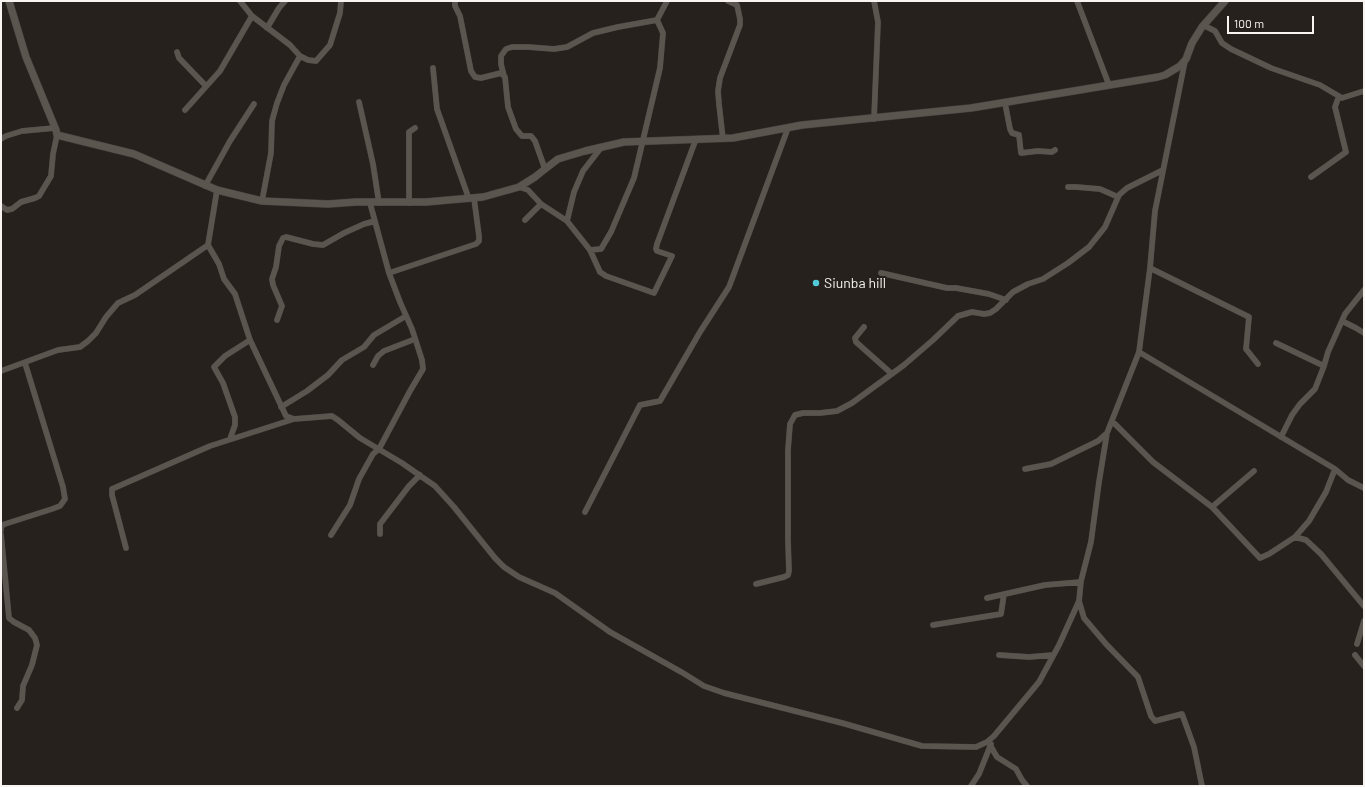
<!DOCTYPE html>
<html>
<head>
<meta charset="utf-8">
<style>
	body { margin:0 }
	#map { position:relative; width:1365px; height:787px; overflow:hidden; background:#26211c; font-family:Barlow,sans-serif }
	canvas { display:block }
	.frame { position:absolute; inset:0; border:2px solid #f7f4f1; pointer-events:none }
	.scale { position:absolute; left:1227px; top:16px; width:87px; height:18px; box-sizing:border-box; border:2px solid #f7f4f1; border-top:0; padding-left:5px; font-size:12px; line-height:14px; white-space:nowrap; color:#f7f4f1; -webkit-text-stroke:3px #26211c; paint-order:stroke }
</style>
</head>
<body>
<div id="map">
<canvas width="1365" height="787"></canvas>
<div class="frame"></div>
<div class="scale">100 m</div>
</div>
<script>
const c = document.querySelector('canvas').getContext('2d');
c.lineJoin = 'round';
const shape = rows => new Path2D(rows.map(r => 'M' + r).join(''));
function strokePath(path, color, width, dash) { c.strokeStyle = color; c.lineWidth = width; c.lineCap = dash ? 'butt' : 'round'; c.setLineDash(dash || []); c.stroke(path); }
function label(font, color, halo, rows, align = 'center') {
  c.font = font + ' Barlow,sans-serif'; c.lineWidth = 4; c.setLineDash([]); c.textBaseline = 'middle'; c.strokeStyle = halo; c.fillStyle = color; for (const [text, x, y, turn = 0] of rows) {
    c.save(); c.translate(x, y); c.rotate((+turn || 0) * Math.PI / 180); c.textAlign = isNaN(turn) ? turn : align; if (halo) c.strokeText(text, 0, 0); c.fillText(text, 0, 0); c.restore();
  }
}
const minor = shape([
	[240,1,252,16,290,45,300,56],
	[455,1,455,6,460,16,471,71,475,77,481,78,501,73,505,77,508,107,516,129,522,136,531,136,535,141,545,169],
	[874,1,878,22,874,119],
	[1077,1,1109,85],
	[1203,25,1215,31,1222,43,1231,49,1271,68,1320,85,1342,98,1364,91],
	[267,28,279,8,285,1],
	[177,52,179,58,206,86],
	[433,68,437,109,469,199],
	[504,76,501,64,501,56,506,49,512,47,528,47,554,49,567,47,593,33,618,27,657,20],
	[359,102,373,164,379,203],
	[1005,103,1010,129,1012,133,1019,135,1021,153,1038,151,1052,152,1055,150],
	[185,110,220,71,252,16],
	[1,139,6,136,22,131,55,128],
	[723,139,719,104,718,91,720,78,740,25,740,19,737,5,728,1],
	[1311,177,1346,152,1335,107,1339,96],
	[205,186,230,141,254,104],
	[519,187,528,190,541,204,525,220],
	[1068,187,1076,187,1100,189,1118,197],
	[262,201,271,153,272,121,277,103,284,85,300,56,308,60,316,61,330,45,340,13,341,1],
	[409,203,409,132,415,128],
	[541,204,567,221,590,250,600,272,606,276,654,293,672,256,657,251,656,249,657,244,696,139],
	[1,206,7,210,12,209,21,202,35,198,39,196,51,176,53,154,57,135],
	[567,221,574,192,583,171,600,149],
	[208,245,219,264,224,279,235,294,250,340,286,416,294,419],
	[590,250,601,249,611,232,634,178,660,68,663,33,657,20,667,1],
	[1150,268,1249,317,1246,349,1258,364],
	[389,273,476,244,479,241,479,236,474,198],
	[881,273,947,288,956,288,989,294,1006,300],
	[277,320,282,306,273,285,272,279,276,267,279,246,283,238,286,237,313,244,323,245,344,233,364,224,375,221],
	[1342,321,1356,328,1364,333],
	[864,327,855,338,856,342,892,374],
	[1276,343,1324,366,1315,389,1300,404,1292,415,1281,437],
	[1139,352,1335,469,1348,480,1364,488],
	[373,365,378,356,384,351,415,339],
	[1324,366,1328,352,1345,314,1364,290],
	[1,371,58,350,80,347,88,341,96,333,106,317,118,303,135,295,208,245,217,190],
	[281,407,307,391,328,375,342,360,364,347,374,335,406,316],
	[1112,421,1153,462,1212,507,1260,558,1269,554,1295,537,1309,521,1326,492,1335,469],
	[230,439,235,425,235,417,223,383,214,367,225,356,250,340],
	[1025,469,1051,464,1098,441,1107,433],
	[1212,507,1254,471],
	[585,512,640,405,660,401,700,332,729,287,788,128],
	[1,530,1,526,5,524,52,509,60,506,65,499,63,487,25,363],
	[1,534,9,618,14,622,29,630,35,638,37,645,32,665,23,686,22,700,17,708],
	[380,534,380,524,409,486,420,475],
	[331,535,350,505,359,479,373,454,379,449,410,391,423,369,422,360,412,329,400,302,389,273,370,203],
	[1295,537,1306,540,1321,554,1364,606],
	[126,548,112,495,112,489,210,446,294,419,332,416,338,420,360,438,402,463,435,486,454,507,495,558,504,567,519,577,555,593,610,632,683,673,704,686,724,693,842,723,922,746,976,747,987,742,994,736,1039,682,1059,645,1079,601,1081,581,1091,542,1099,482,1107,433,1139,352,1150,268,1155,211,1185,61],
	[756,584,784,577,788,575,789,571,788,541,788,450,790,424,795,415,803,413,820,413,837,411,852,403,904,365,933,340,958,316,972,312,984,314,990,313,996,309,1013,292,1028,284,1043,279,1068,263,1089,247,1105,227,1119,195,1127,188,1163,170],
	[987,598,1045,585,1081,582],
	[1079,601,1084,618,1106,644,1138,677,1151,716,1155,721,1182,714,1194,747,1202,786],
	[933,625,1001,614,1004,594],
	[1357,644,1364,621],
	[999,655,1029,657,1053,655],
	[1355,655,1364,666],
	[990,745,997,757,1016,769,1022,780,1027,786],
	[971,786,979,774,991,744]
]);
const tertiary = shape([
	[9,1,26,57,56,130,57,135,134,154,217,190,262,201,328,204,356,202,426,202,483,197,519,187,535,177,545,169,558,159,585,151,624,142,733,138,802,125,971,108,1158,77,1165,75,1180,66,1186,59,1192,43,1202,27,1225,1]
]);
const markers = [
	[816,283,4,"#52cbd9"]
];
const poiNames = [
	["Siunba hill",824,283]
];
strokePath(minor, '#423e3a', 6);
strokePath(tertiary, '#423e3a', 8);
strokePath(minor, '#5b5550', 5.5);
strokePath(tertiary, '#5b5550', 7);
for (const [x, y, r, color] of markers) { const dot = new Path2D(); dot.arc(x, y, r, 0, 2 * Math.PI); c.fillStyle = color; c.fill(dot); strokePath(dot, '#26211c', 1.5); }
label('14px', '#f7f4f1', '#26211c', poiNames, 'left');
</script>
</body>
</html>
